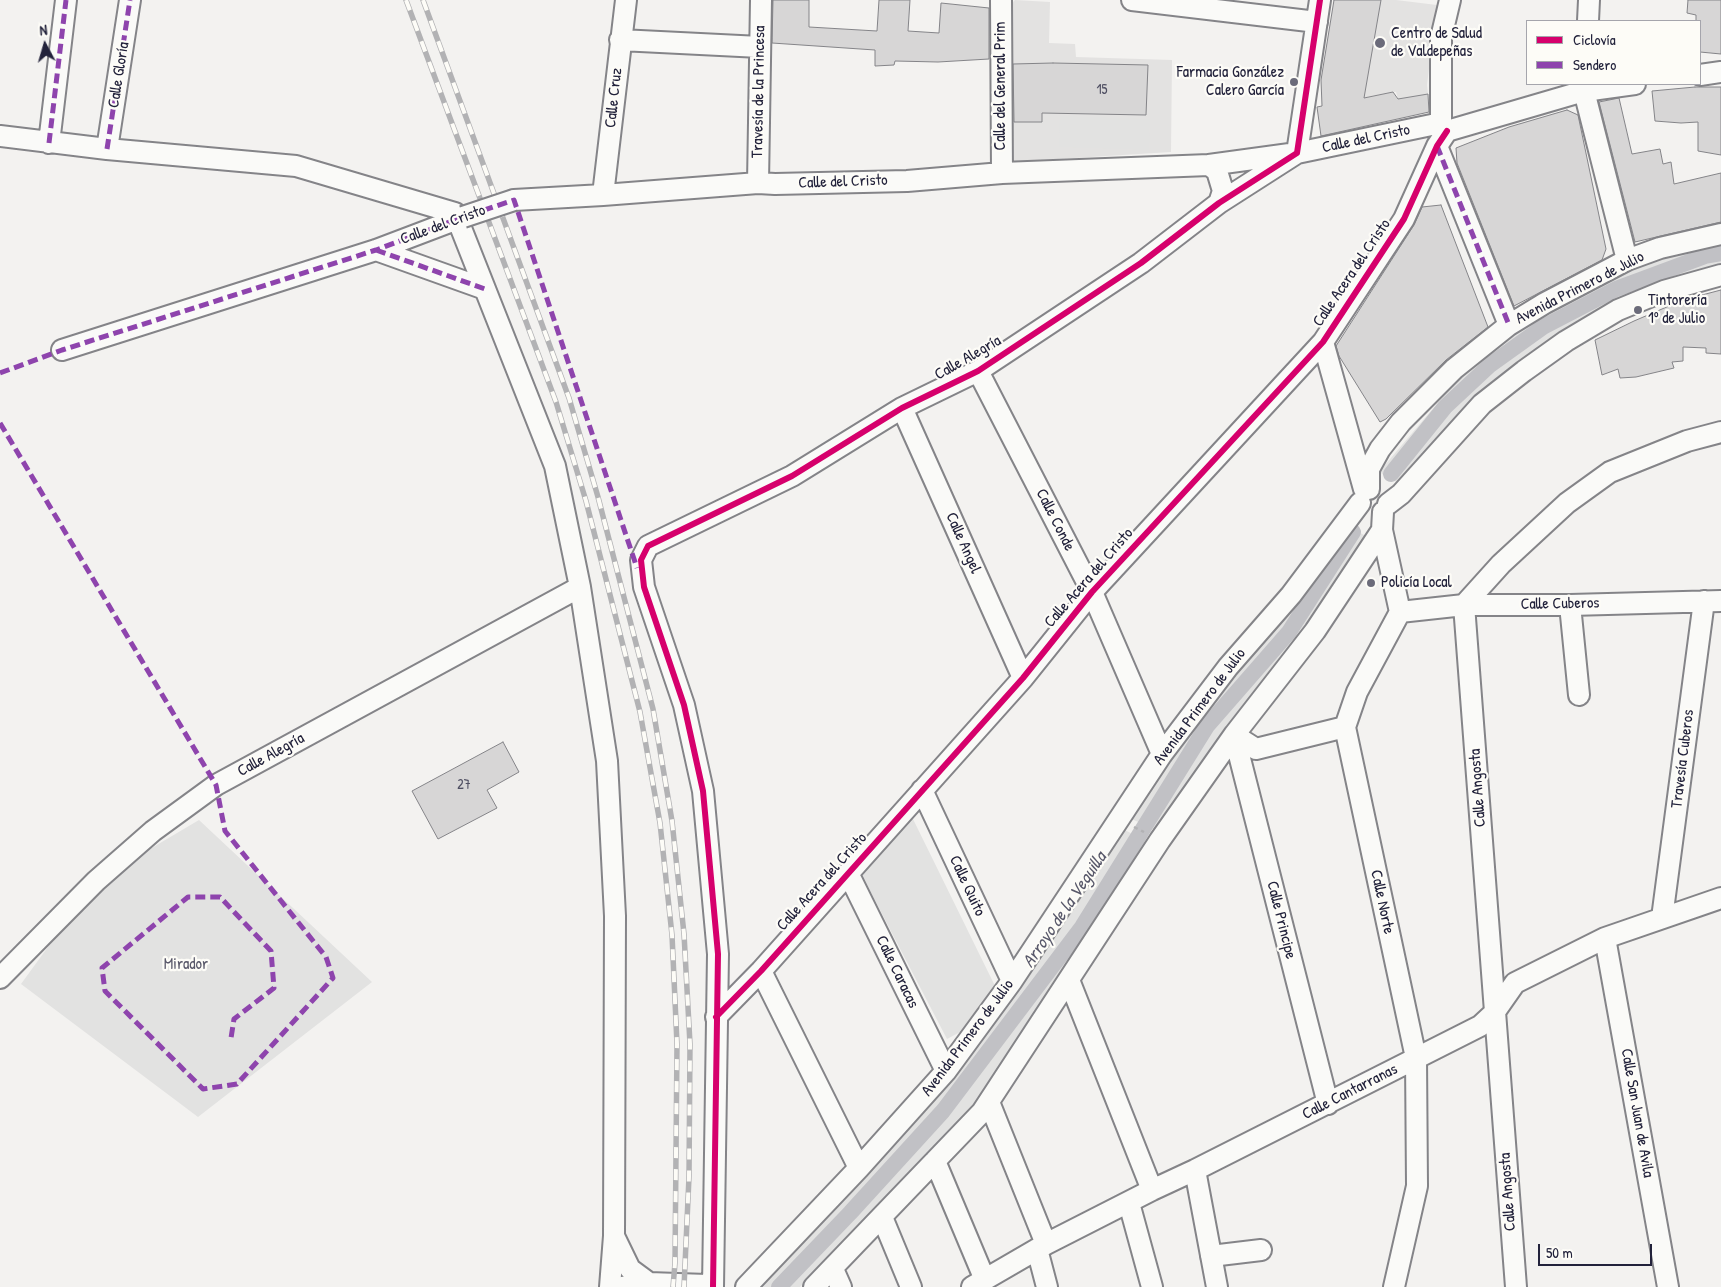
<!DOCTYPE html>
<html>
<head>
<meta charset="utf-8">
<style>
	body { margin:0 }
	#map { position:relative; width:1721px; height:1287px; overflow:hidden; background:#f3f2f0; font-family:"Patrick Hand",sans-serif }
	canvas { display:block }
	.legend { position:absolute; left:1526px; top:20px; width:175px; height:65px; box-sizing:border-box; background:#fdfcf7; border:1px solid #a5a5ac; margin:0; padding:6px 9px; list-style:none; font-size:15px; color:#22223b }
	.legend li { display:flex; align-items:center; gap:10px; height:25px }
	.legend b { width:25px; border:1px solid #a5a5ac }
	.north { position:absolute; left:20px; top:20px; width:50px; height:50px; -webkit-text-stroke:4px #fdfcf7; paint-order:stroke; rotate:354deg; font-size:14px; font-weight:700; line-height:20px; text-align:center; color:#22223b }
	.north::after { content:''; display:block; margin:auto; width:18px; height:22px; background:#22223b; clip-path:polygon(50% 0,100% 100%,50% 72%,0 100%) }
	.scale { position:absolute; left:1538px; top:1244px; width:114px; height:22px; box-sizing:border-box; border:2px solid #22223b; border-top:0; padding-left:6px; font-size:15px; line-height:18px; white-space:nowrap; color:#22223b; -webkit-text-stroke:4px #fdfcf7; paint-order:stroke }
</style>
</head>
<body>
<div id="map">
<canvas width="1721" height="1287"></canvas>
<ul class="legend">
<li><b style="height:6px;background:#d6006c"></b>Ciclovía</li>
<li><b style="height:6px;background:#8e44ad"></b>Sendero</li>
</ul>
<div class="north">N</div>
<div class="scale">50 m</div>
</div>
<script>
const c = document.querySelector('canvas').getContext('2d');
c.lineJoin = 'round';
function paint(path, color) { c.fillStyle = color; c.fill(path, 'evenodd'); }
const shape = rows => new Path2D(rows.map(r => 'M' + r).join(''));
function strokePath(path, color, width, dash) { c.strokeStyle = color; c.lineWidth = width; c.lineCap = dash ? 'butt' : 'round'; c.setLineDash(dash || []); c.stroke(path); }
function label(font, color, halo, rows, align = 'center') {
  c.font = font + ' "Patrick Hand",sans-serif'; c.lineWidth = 4.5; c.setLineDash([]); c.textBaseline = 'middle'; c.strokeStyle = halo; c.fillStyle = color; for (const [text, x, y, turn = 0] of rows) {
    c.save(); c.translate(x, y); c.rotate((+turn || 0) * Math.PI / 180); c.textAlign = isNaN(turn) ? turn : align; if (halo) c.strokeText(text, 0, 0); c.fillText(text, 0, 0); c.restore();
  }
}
const built = shape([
	[1015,0,1050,2,1049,43,1075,44,1076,57,1172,60,1171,152,1010,162,1009,6],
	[1334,0,1396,0,1437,5,1427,85,1428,94,1398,99,1396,92,1393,92,1341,102]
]);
const green = shape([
	[1060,116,1150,119,1149,150,1059,147],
	[1721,241,1721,268,1560,334,1516,364,1471,402,1433,444,1400,484,1379,472,1469,366,1511,330,1629,267],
	[1335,518,1369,538,1312,625,1158,831,1127,817,1291,595],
	[912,817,995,986,962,1031,947,1039,858,868,895,826],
	[199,820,372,982,198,1117,21,984,96,881],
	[1115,825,1156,846,970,1109,800,1287,752,1287,920,1117,980,1045,1071,905]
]);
const canal = shape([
	[1391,474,1445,407,1490,365,1543,327,1616,289,1705,256,1721,253],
	[779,1287,850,1213,943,1111,1082,927,1207,726,1289,632,1353,532]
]);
const building = shape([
	[773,0,809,0,809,27,877,31,879,0,910,0,908,31,939,33,941,3,989,8,989,59,938,62,895,61,894,65,875,66,875,50,772,43,773,0],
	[1334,0,1381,0,1364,98,1393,92,1398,99,1428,94,1429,112,1321,136,1317,107,1322,106,1321,80,1334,0],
	[1688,0,1721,0,1721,54,1700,52,1700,21,1696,21,1696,15,1687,13,1688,0],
	[1053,63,1148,65,1146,115,1042,113,1042,122,1014,122,1013,64,1053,63],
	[1695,87,1721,87,1721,155,1698,151,1698,122,1681,123,1655,121,1652,91,1695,87],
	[1619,98,1632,154,1660,149,1663,164,1671,162,1674,184,1721,173,1721,222,1635,242,1599,102,1619,98],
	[1567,110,1578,115,1606,249,1602,260,1514,306,1457,163,1456,148,1509,127,1567,110],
	[1441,205,1488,327,1446,360,1386,419,1380,422,1339,356,1336,346,1414,225,1422,207,1441,205],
	[1721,290,1721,354,1706,353,1706,348,1683,347,1683,361,1672,362,1674,368,1636,377,1620,378,1618,369,1602,375,1595,340,1634,321,1683,300,1721,290],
	[503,742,519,772,487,790,497,808,438,839,412,791,503,742]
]);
const path = shape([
	[1134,827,1144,832]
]);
const minor = shape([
	[1001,0,1002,173],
	[1132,0,1317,22],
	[1588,21,1589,0],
	[620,40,760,47],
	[1700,75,1721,72],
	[1585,84,1584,91,1627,260],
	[1441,123,1441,38,1450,0],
	[0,136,107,149,296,166,455,213,555,466,580,587,607,761,615,916,614,1236,610,1287],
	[49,143,66,0],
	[1437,146,1509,325],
	[107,149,130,0],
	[1209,165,1217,171,1223,191,1219,203],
	[758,183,761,0],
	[603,195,626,0],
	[514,200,603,195,758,183,775,184,907,181,1002,173,1209,165,1297,153,1441,123,1447,131,1584,91,1635,84],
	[376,250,485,289],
	[1323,342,1364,489],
	[62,350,376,250,463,217],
	[978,371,1092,592,1162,754],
	[902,408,1023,678],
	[1369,489,1369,469,1380,449,1401,422,1454,369,1509,325,1545,303,1627,260,1660,248,1721,234],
	[1388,504,1401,494,1482,404,1524,371,1566,341,1618,310,1664,291,1721,275],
	[1382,530,1400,612,1357,692,1345,727,1416,1058,1417,1186,1394,1287],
	[1570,605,1579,695],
	[1400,612,1464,605,1570,605,1721,601],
	[1234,735,1328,1104],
	[1234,735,1256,749,1345,727],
	[922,790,1012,981],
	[848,873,946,1071],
	[1662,918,1704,601],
	[1605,938,1668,1287],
	[761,971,859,1168],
	[0,978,96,881,153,831,216,785,580,587],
	[1069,980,1152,1190],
	[716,1017,761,971,1023,678,1092,592,1323,342,1404,219,1437,146,1447,131],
	[989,1102,1046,1244],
	[935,1161,985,1280],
	[1195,1170,1217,1287],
	[1129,1203,1152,1287],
	[882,1217,911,1287],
	[614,1236,630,1269,649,1283],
	[1037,1249,1047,1287],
	[1211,1256,1261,1250],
	[833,1269,841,1287],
	[623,1287,649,1283,707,1285,711,1287],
	[713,1287,718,954,703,791,684,705,644,587,641,560,648,546,792,476,902,408,978,371,1141,263,1219,203,1297,153,1320,0],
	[746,1287,859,1168,946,1071,1012,981,1162,754,1228,667,1291,595,1360,503],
	[814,1287,982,1112,1160,840,1234,735,1315,631,1382,530,1383,512],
	[972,1287,1046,1244,1152,1190,1195,1170,1480,1026,1494,1013,1515,983,1605,938,1721,898],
	[1516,1287,1464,605,1501,564,1567,503,1610,472,1687,441,1721,432]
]);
const rail = shape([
	[406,0,556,402,586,501,640,712,660,823,672,935,677,1044,675,1263,673,1287],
	[423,0,569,398,598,497,653,709,672,821,684,934,690,1044,689,1177,684,1287]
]);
const minorBridge = shape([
	[463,217,514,200]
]);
const quiet = shape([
	[49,143,66,0],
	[1437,146,1509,325],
	[107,149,130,0],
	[376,250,485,289],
	[0,373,62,350,376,250,463,217,514,200,637,568],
	[0,423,216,785,225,831,326,957,333,978,237,1084,203,1089,105,991,102,968,188,897,220,897,271,951,274,988,234,1019,231,1038]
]);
const cycleway = shape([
	[716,1017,761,971,1023,678,1092,592,1323,342,1404,219,1437,146,1447,131],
	[713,1287,718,954,703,791,684,705,644,587,641,560,648,546,792,476,902,408,978,371,1141,263,1219,203,1297,153,1320,0]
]);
const markers = [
	[1380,43,6,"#6b6b7a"],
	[1294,82,5,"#6b6b7a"],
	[1638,310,5,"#6b6b7a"],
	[1371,583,5,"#6b6b7a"]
];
const numberNames = [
	["15",1102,90],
	["27",464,785]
];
const poiNames = [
	["Centro de Salud",1391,34],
	["de Valdepeñas",1391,52],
	["Farmacia González",1284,73,"right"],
	["Calero García",1284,91,"right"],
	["Tintorería",1648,301],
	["1º de Julio",1648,319],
	["Policía Local",1381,583]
];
const streetNames = [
	["Calle Gloría",119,75,-81],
	["Calle del General Prim",1001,86,-90],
	["Travesía de la Princesa",759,92,-89],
	["Calle Cruz",614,98,-84],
	["Calle del Cristo",1366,139,-12],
	["Calle del Cristo",843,182,-2],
	["Calle del Cristo",443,225,-20],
	["Calle Acera del Cristo",1352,273,-56],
	["Avenida Primero de Julio",1580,288,-27],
	["Calle Alegría",968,358,-30],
	["Calle Conde",1055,520,63],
	["Calle Angel",963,543,66],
	["Calle Acera del Cristo",1089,578,-49],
	["Calle Cuberos",1560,604,-1],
	["Avenida Primero de Julio",1200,707,-53],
	["Calle Alegría",271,755,-29],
	["Travesía Cuberos",1683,759,-83],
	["Calle Angosta",1478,788,-94],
	["Calle Acera del Cristo",822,882,-48],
	["Calle Quito",967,886,65],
	["Calle Norte",1382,902,78],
	["Calle Principe",1281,920,76],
	["Calle Caracas",897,972,64],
	["Avenida Primero de Julio",968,1038,-53],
	["Calle Cantarranas",1350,1092,-27],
	["Calle San Juan de Avila",1637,1113,80],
	["Calle Angosta",1508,1192,-94]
];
const parkNames = [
	["Mirador",186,965]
];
const waterNames = [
	["Arroyo de la Veguilla",1065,910,-56]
];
paint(built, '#e3e2e1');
paint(green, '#e2e2e1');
strokePath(canal, '#c1c1c5', 16);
paint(building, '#d7d6d6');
strokePath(building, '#848488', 1);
strokePath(minor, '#848488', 24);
strokePath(path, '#b2b2b4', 2.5, [4, 4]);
strokePath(minor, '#fafaf8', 20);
strokePath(rail, '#b2b2b4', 5.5);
strokePath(rail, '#fdfcf7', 4, [11]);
strokePath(minorBridge, '#848488', 24, []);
strokePath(minorBridge, '#fafaf8', 20);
strokePath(quiet, '#8e44ad', 5, [10, 5]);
strokePath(cycleway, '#d6006c', 6);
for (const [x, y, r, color] of markers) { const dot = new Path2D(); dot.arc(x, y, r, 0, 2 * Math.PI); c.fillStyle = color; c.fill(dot); strokePath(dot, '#fdfcf7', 2); }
label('14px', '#4f4f62', null, numberNames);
label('16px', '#22223b', '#fdfcf7', poiNames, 'left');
label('16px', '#22223b', '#fdfcf7', streetNames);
label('16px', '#585769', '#fdfcf7', parkNames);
label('italic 18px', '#59596b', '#fdfcf7', waterNames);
</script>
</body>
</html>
